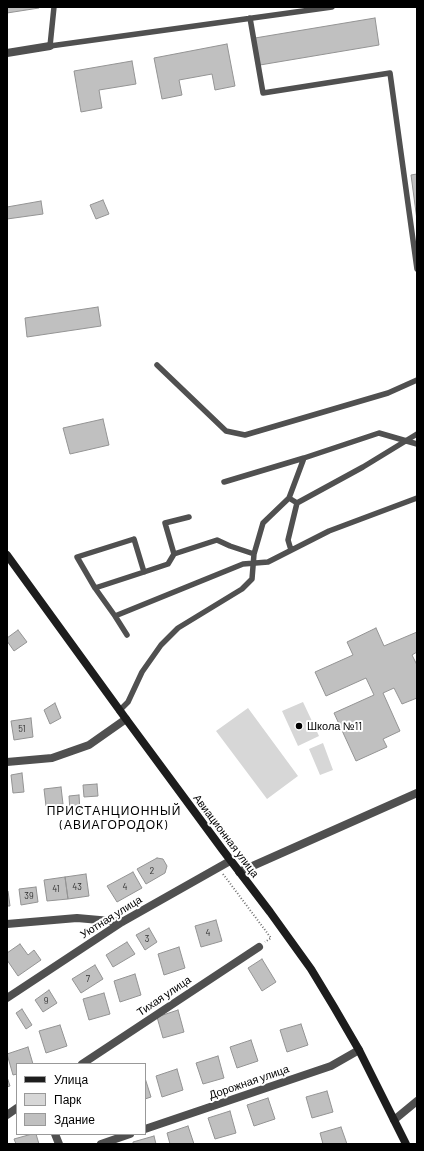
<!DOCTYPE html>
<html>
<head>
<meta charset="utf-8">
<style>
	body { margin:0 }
	#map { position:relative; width:424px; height:1151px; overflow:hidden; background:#fff; font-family:Barlow,sans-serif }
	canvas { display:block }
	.frame { position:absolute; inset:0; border:8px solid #000; pointer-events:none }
	.legend { position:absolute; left:16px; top:1063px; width:130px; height:72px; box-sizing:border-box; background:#fff; border:1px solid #999; margin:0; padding:5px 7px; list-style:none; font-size:12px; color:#000 }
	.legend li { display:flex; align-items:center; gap:8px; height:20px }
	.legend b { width:20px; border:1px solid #999 }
</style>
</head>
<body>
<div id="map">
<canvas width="424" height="1151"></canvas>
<div class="frame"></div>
<ul class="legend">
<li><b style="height:5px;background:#1d1d1d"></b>Улица</li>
<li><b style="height:11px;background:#d7d7d7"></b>Парк</li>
<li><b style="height:11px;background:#c0c0c0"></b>Здание</li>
</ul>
</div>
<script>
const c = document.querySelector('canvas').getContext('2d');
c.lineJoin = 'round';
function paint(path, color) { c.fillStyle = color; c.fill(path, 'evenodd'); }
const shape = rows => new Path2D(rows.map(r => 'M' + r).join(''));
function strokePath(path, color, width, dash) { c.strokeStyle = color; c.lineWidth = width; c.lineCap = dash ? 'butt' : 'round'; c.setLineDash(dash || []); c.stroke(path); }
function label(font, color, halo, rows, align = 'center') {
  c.font = font + ' Barlow,sans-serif'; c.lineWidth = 4; c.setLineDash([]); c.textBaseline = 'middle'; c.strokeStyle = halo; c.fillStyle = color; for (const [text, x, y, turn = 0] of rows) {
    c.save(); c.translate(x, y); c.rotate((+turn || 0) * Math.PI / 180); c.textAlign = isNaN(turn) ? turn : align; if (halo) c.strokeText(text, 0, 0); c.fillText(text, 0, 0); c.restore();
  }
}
const green = shape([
	[303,702,319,736,298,746,282,711],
	[248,708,298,776,267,799,216,731],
	[323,743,333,770,320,775,309,749]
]);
const building = shape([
	[7,7,39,7,39,8,7,13,7,7],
	[375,18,379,45,260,65,255,38,375,18],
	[227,44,235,86,215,90,212,74,179,80,182,95,162,99,154,58,227,44],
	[132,61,136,84,99,90,102,108,81,112,74,71,132,61],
	[417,174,417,220,411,175,417,174],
	[103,200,109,214,96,219,90,205,103,200],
	[41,201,43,214,7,219,7,207,41,201],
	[98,307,101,326,27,337,25,318,98,307],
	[103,419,109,445,70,454,63,428,103,419],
	[376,628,384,646,417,632,417,652,412,655,417,665,417,698,402,704,394,688,383,693,400,731,383,739,387,747,356,761,334,713,374,695,366,678,326,696,315,672,353,655,347,642,376,628],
	[18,630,27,642,14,651,7,641,7,638,18,630],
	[55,703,61,718,50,724,44,710,55,703],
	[31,718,33,737,14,740,11,721,31,718],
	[22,773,24,792,13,793,11,775,22,773],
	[97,784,98,796,84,797,83,785,97,784],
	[61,787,63,804,46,806,44,789,61,787],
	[79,795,80,811,70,812,69,796,79,795],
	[157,858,163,859,167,866,165,873,146,884,137,869,157,858],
	[133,872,142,888,117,902,107,886,133,872],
	[86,874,89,896,68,899,65,877,86,874],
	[65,877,68,899,47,901,44,880,65,877],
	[36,887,38,902,21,905,19,889,36,887],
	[7,891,8,891,10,906,7,906,7,891],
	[216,920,222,941,201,947,195,926,216,920],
	[149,928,157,942,145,950,136,935,149,928],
	[127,942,135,954,113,967,106,955,127,942],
	[20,944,28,955,34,950,41,960,18,976,7,960,7,953,20,944],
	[179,947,185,968,164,975,158,954,179,947],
	[262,959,276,982,262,991,248,968,262,959],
	[95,965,103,979,81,993,72,979,95,965],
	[135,974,141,995,120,1002,114,981,135,974],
	[49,990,57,1003,43,1012,35,1000,49,990],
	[104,993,110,1014,89,1020,83,999,104,993],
	[22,1009,32,1025,26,1029,16,1013,22,1009],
	[178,1010,184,1032,163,1038,157,1017,178,1010],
	[301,1024,308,1045,287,1052,280,1030,301,1024],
	[60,1025,67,1046,46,1053,39,1031,60,1025],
	[251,1040,258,1061,237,1068,230,1047,251,1040],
	[28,1047,33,1064,17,1064,17,1074,13,1075,7,1054,28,1047],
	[218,1056,224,1078,203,1084,196,1063,218,1056],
	[177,1069,183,1090,162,1097,156,1076,177,1069],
	[7,1077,10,1086,7,1087,7,1077],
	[145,1078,151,1097,145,1099,145,1078],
	[327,1091,333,1112,312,1118,306,1097,327,1091],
	[268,1098,275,1119,254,1126,247,1105,268,1098],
	[230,1111,236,1133,215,1139,208,1118,230,1111],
	[188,1126,194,1144,170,1144,167,1133,188,1126],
	[341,1127,347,1144,323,1144,320,1133,341,1127],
	[32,1134,36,1134,39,1144,16,1144,14,1139,32,1134],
	[154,1136,156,1144,133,1144,133,1142,154,1136]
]);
const path = shape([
	[223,874,271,938,265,942]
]);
const lane = shape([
	[54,7,50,46,332,7],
	[250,18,263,93,390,73,417,269],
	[157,365,226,431,245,435,388,393,417,380],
	[224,482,304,458],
	[289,498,297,503,363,467,417,434],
	[189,517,165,523,174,554,217,540,230,546,254,554],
	[291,550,288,540,297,503],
	[144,572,134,539,77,557,95,588,144,572,168,564,174,554],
	[95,588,115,616,127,635],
	[115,616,243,564,268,562,329,531,417,498],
	[119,711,128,702,142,672,161,645,178,628,242,589,252,579,254,554,263,523,289,498,304,458,379,433,417,444]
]);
const street = shape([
	[7,53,50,46],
	[7,762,52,758,89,745,126,719],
	[239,872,417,793],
	[7,924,77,918,122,922],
	[7,998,122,922,230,861],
	[82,1064,259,947],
	[7,1115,17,1108],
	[394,1120,417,1101],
	[145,1129,331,1066,359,1050],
	[55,1134,59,1144],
	[101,1144,130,1134]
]);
const secondary = shape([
	[7,555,126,719,222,849,270,912,311,969,334,1007,359,1050,406,1144]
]);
const markers = [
	[299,726,4,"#000"]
];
const numberNames = [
	["51",22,729],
	["2",152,871],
	["43",77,887],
	["4",125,887],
	["41",56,889],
	["39",29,896],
	["4",208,933],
	["3",147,939],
	["7",88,979],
	["9",46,1001]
];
const poiNames = [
	["Школа №11",307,726]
];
const streetNames = [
	["Авиационная улица",226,836,53],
	["Уютная улица",111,917,-32],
	["Тихая улица",164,996,-34],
	["Дорожная улица",249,1082,-19]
];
const neighbourhoodNames = [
	["ПРИСТАНЦИОННЫЙ",114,811],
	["(АВИАГОРОДОК)",114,825]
];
paint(green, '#d7d7d7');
paint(building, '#c0c0c0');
strokePath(building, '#949494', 1);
strokePath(path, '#727272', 2, [1, 2]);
strokePath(lane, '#505050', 5.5);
strokePath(street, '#505050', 8);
strokePath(secondary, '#1d1d1d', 8);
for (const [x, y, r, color] of markers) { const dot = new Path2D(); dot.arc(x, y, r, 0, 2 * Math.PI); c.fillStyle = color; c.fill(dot); strokePath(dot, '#fff', 1.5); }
label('9px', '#303030', null, numberNames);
label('11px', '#000', '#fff', poiNames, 'left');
label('11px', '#000', '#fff', streetNames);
c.letterSpacing = '1px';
label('12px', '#000', '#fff', neighbourhoodNames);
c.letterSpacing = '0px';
</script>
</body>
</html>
